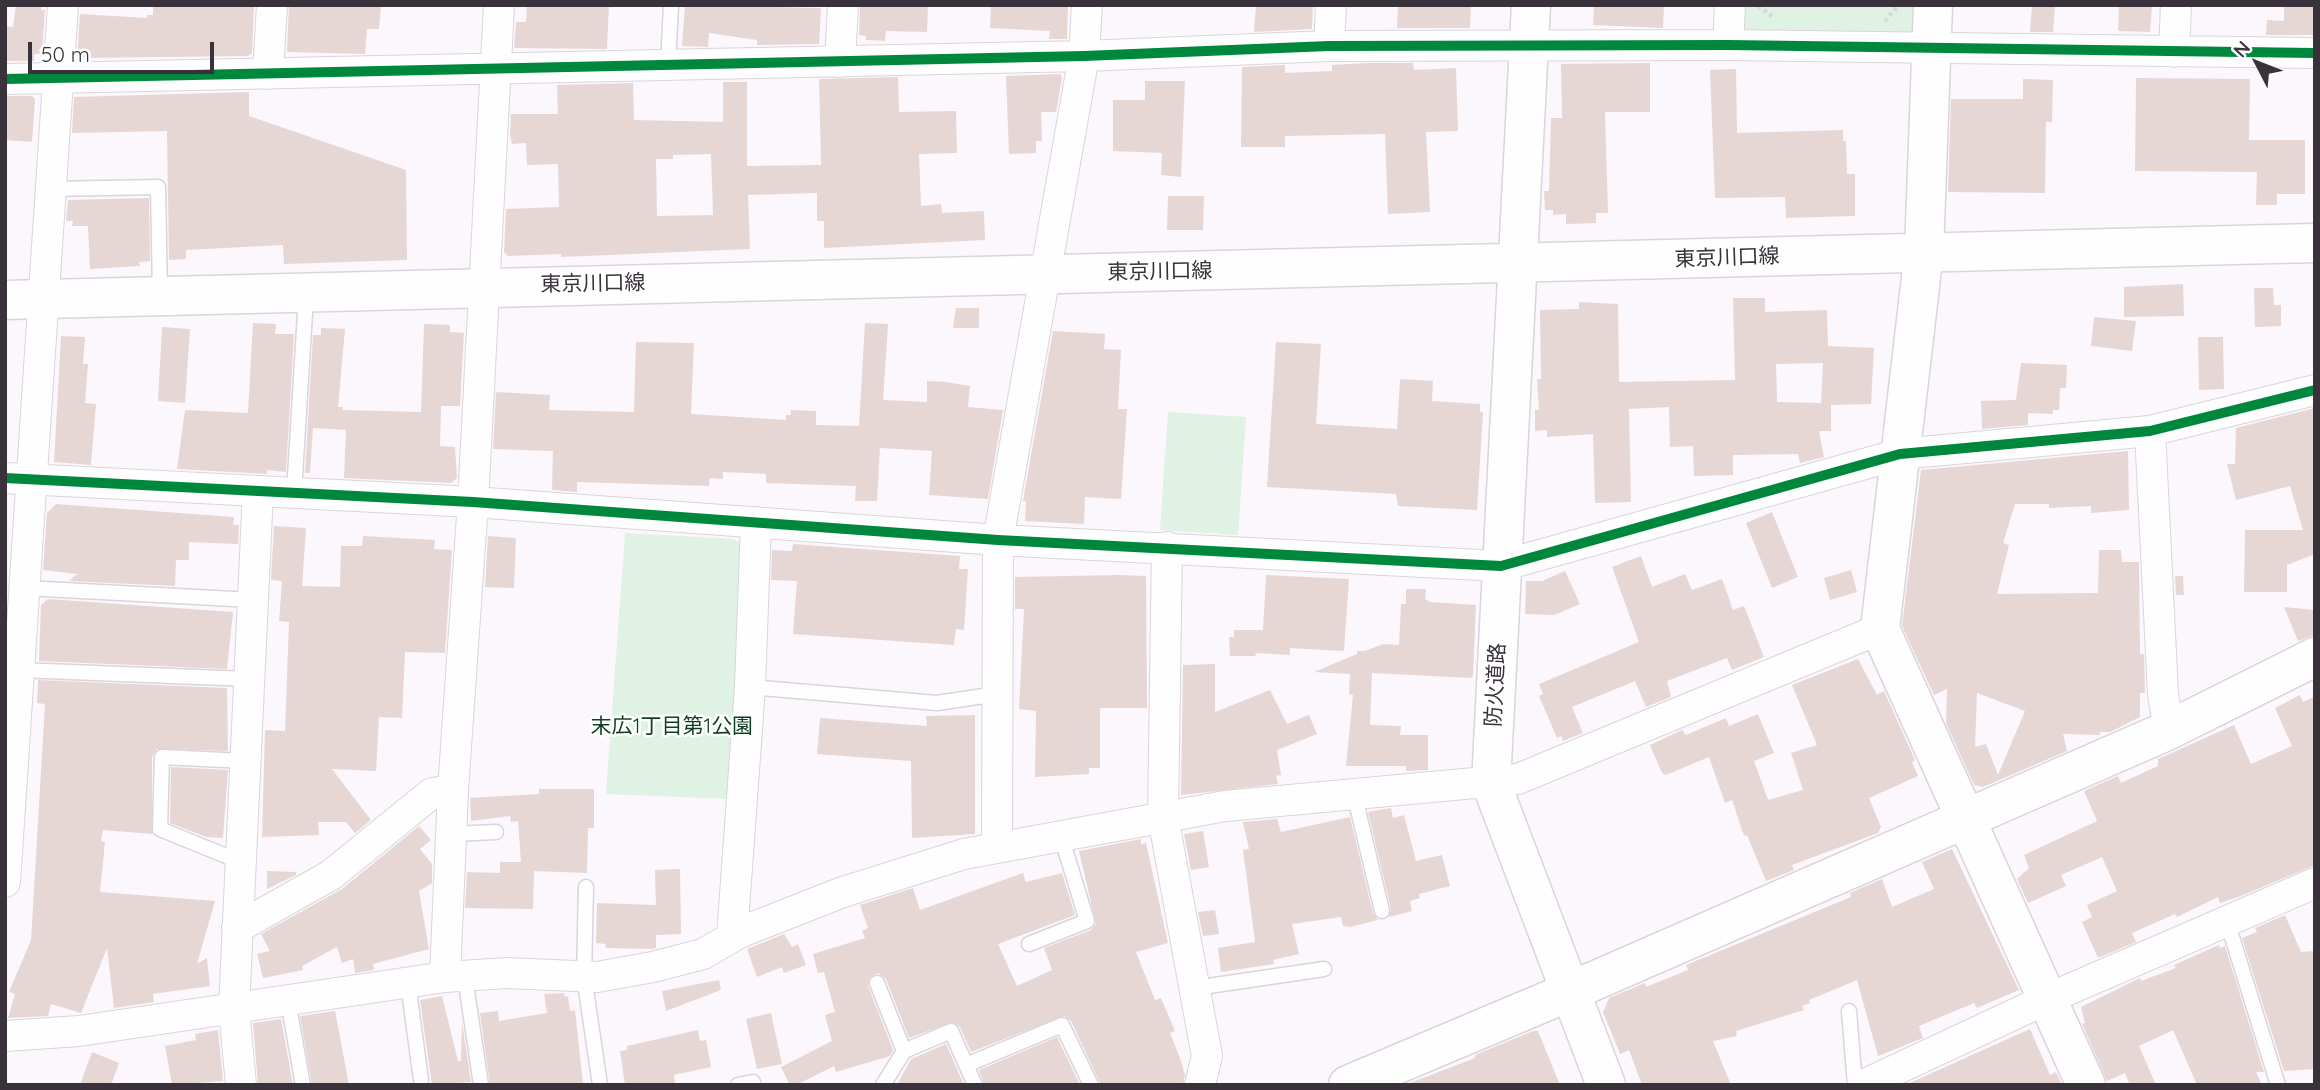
<!DOCTYPE html>
<html>
<head>
<meta charset="utf-8">
<style>
	body { margin:0 }
	#map { position:relative; width:2320px; height:1090px; overflow:hidden; background:#fbf7fc; font-family:Quicksand,sans-serif }
	canvas { display:block }
	.frame { position:absolute; inset:0; border:7px solid #39323b; pointer-events:none }
	.north { position:absolute; left:2222px; top:28px; width:70px; height:70px; -webkit-text-stroke:5px #fff; paint-order:stroke; rotate:312deg; font-size:19px; font-weight:700; line-height:28px; text-align:center; color:#39323b }
	.north::after { content:''; display:block; margin:auto; width:24px; height:32px; background:#39323b; clip-path:polygon(50% 0,100% 100%,50% 72%,0 100%) }
	.scale { position:absolute; left:28px; top:42px; width:186px; height:32px; box-sizing:border-box; border:4px solid #39323b; border-top:0; padding-left:9px; font-size:21px; line-height:24px; white-space:nowrap; color:#39323b; -webkit-text-stroke:5px #fff; paint-order:stroke }
</style>
</head>
<body>
<div id="map">
<canvas width="2320" height="1090"></canvas>
<div class="frame"></div>
<div class="north">N</div>
<div class="scale">50 m</div>
</div>
<script>
const c = document.querySelector('canvas').getContext('2d');
c.lineJoin = 'round';
function paint(path, color) { c.fillStyle = color; c.fill(path, 'evenodd'); }
const shape = rows => new Path2D(rows.map(r => 'M' + r).join(''));
function strokePath(path, color, width, dash) { c.strokeStyle = color; c.lineWidth = width; c.lineCap = dash ? 'butt' : 'round'; c.setLineDash(dash || []); c.stroke(path); }
function label(font, color, halo, rows, align = 'center') {
  c.font = font + ' Quicksand,"Noto Sans JP",sans-serif'; c.lineWidth = 5; c.setLineDash([]); c.textBaseline = 'middle'; c.strokeStyle = halo; c.fillStyle = color; for (const [text, x, y, turn = 0] of rows) {
    c.save(); c.translate(x, y); c.rotate((+turn || 0) * Math.PI / 180); c.textAlign = isNaN(turn) ? turn : align; if (halo) c.strokeText(text, 0, 0); c.fillText(text, 0, 0); c.restore();
  }
}
const green = shape([
	[1739,5,1921,5,1920,26,1907,41,1749,37,1738,25],
	[1168,412,1246,417,1238,535,1160,530],
	[625,533,734,539,745,549,729,799,606,794]
]);
const building = shape([
	[16,5,42,5,41,10,45,10,42,54,34,54,34,61,5,61,5,26,13,27],
	[153,5,254,5,252,53,248,56,77,58,80,14,147,18,147,15,153,15],
	[289,5,381,5,379,29,367,29,365,54,287,52],
	[527,5,609,5,607,49,514,48,516,22,526,22],
	[685,5,821,8,819,44,757,45,757,40,709,33,708,47,682,46],
	[860,5,928,5,927,32,886,31,885,41,866,40,866,36,859,35],
	[991,5,1068,5,1067,39,1049,39,1050,31,990,28],
	[1256,5,1313,5,1312,29,1254,32],
	[1398,5,1471,5,1470,28,1397,28],
	[1594,5,1664,5,1663,28,1593,25],
	[2032,5,2055,6,2053,32,2030,32],
	[2119,5,2152,5,2150,32,2118,31],
	[2284,5,2315,5,2315,35,2266,35,2267,20,2284,21],
	[1367,63,1413,63,1414,70,1456,68,1458,131,1426,132,1430,212,1388,214,1385,134,1285,136,1285,147,1241,147,1242,67,1285,65,1285,73,1332,71,1332,65],
	[1650,63,1650,112,1605,112,1608,213,1596,213,1596,223,1566,224,1566,214,1553,215,1553,210,1545,210,1544,191,1549,191,1551,118,1562,118,1561,64],
	[1736,69,1737,133,1843,130,1843,141,1846,141,1847,174,1855,174,1855,216,1786,218,1785,197,1715,198,1710,70],
	[1060,74,1062,78,1056,112,1041,112,1042,141,1036,141,1036,153,1009,154,1006,76],
	[898,77,899,112,956,111,957,153,919,154,921,206,941,204,942,213,984,211,985,240,824,248,824,221,817,221,817,193,748,195,750,249,561,257,561,254,508,256,504,252,506,209,559,207,558,164,527,165,526,143,512,144,510,135,511,114,558,114,557,85,633,83,634,120,723,122,723,82,747,82,747,166,821,165,819,79],
	[711,154,713,215,657,216,656,159,673,159,673,155],
	[2136,78,2250,79,2249,140,2305,140,2305,194,2277,194,2277,205,2256,205,2257,172,2135,171],
	[2023,79,2053,80,2052,122,2046,122,2045,193,1948,192,1951,99,2023,99],
	[1145,81,1185,81,1181,177,1161,175,1162,153,1113,151,1113,100,1145,100],
	[249,92,249,116,406,170,407,260,284,264,283,245,186,250,186,259,169,260,167,131,72,133,74,97],
	[5,96,32,96,35,99,32,142,5,140],
	[1168,196,1204,196,1203,230,1167,230],
	[149,198,150,261,139,262,140,266,90,269,88,226,72,226,73,221,66,221,68,200],
	[2183,284,2184,316,2124,317,2124,287],
	[2254,288,2273,288,2274,305,2281,305,2281,326,2255,327],
	[1733,298,1765,298,1765,312,1827,310,1828,346,1874,348,1871,404,1831,405,1831,431,1819,431,1824,457,1800,463,1798,454,1733,455,1733,475,1694,476,1693,446,1670,447,1669,407,1629,409,1631,502,1595,503,1593,434,1547,437,1547,430,1535,431,1535,410,1539,410,1537,379,1541,379,1540,310,1579,309,1579,302,1618,304,1619,382,1735,380],
	[1823,363,1821,403,1777,402,1776,364],
	[956,308,979,308,979,328,953,328],
	[2094,317,2136,321,2132,351,2091,346],
	[253,323,276,324,275,334,294,334,286,472,267,470,267,474,177,469,185,410,248,413],
	[865,323,888,324,883,400,927,402,927,381,946,382,970,386,968,407,1003,410,988,499,929,495,932,451,880,448,877,501,855,501,856,486,766,483,766,474,723,472,723,479,710,478,709,486,577,482,577,492,552,490,553,451,493,449,496,392,550,395,549,410,634,412,636,342,694,343,691,414,786,420,786,415,791,415,791,410,816,411,816,425,859,426],
	[424,324,450,325,450,332,464,333,460,406,441,406,440,446,455,447,457,478,451,483,344,478,346,430,313,428,310,473,305,473,313,335,321,335,321,328,345,329,338,407,343,407,342,410,421,412],
	[162,327,190,329,185,403,158,401],
	[1053,331,1105,334,1104,349,1121,350,1118,409,1127,409,1121,499,1085,497,1084,524,1025,521,1026,501,1023,501],
	[61,336,85,337,83,364,88,364,85,403,96,404,91,465,54,462],
	[2198,337,2223,337,2224,389,2199,390],
	[1276,342,1321,344,1316,424,1397,429,1400,379,1433,381,1432,401,1480,404,1480,412,1483,412,1477,510,1398,506,1396,494,1267,487],
	[2021,363,2067,365,2066,388,2060,388,2059,410,2053,410,2053,414,2028,413,2028,425,1982,429,1981,401,2016,400],
	[2315,408,2315,554,2287,565,2287,592,2244,592,2245,530,2303,530,2290,486,2236,500,2227,464,2235,464,2236,428],
	[2128,451,2129,510,2091,513,2091,506,2049,508,2049,504,2015,504,2003,543,2009,545,1997,594,2098,593,2099,550,2121,550,2122,562,2139,562,2140,654,2144,654,2145,693,2140,693,2140,717,2110,732,2099,732,2101,735,2063,734,2067,751,1983,787,1974,785,1946,723,1947,689,1934,695,1902,626,1921,470],
	[1977,693,2025,711,1998,775,1986,744,1975,747],
	[56,504,234,517,233,525,239,525,238,544,189,542,189,560,176,560,175,586,69,581,77,574,43,570,47,513],
	[1772,512,1798,577,1772,588,1746,523],
	[274,526,306,528,302,586,340,587,341,546,362,546,363,536,435,540,434,549,452,550,445,653,405,652,402,718,379,717,376,771,332,769,371,820,355,833,346,822,318,822,319,835,262,837,265,730,285,731,289,622,279,621,282,581,271,580],
	[488,536,516,538,514,588,485,587],
	[793,544,960,556,959,569,968,569,964,630,956,629,954,645,793,634,797,581,771,580,772,550,792,551],
	[1641,556,1652,587,1685,574,1692,590,1722,579,1733,610,1744,606,1764,657,1732,670,1727,658,1667,681,1671,697,1646,707,1635,681,1572,707,1583,733,1563,741,1561,736,1557,738,1539,696,1543,694,1539,684,1639,642,1612,567],
	[1851,570,1857,592,1830,600,1824,578],
	[1565,571,1580,604,1554,615,1525,614,1526,581,1542,581],
	[1119,575,1146,576,1147,708,1100,708,1100,768,1089,768,1089,774,1035,777,1036,711,1019,709,1024,609,1015,609,1015,577],
	[1266,575,1349,579,1344,651,1290,648,1290,655,1255,653,1256,656,1230,656,1229,637,1234,637,1234,630,1263,630],
	[2175,576,2183,576,2184,595,2176,595],
	[1406,589,1426,589,1425,599,1430,602,1476,605,1473,675,1471,678,1372,673,1370,725,1401,726,1400,735,1428,735,1428,770,1406,771,1406,766,1346,766,1353,695,1349,694,1350,674,1314,672,1357,654,1357,651,1365,651,1383,644,1399,645,1401,604,1406,604],
	[48,599,233,612,227,669,39,661,41,605],
	[2284,607,2315,610,2315,635,2298,641],
	[1858,659,1877,695,1884,691,1915,760,1912,762,1918,776,1869,798,1881,827,1878,833,1792,865,1794,870,1766,881,1747,835,1744,836,1732,800,1725,803,1709,757,1666,775,1662,773,1650,745,1682,730,1686,735,1726,718,1729,726,1758,714,1774,753,1754,761,1768,800,1803,790,1791,753,1817,745,1792,685],
	[1215,664,1215,712,1270,690,1287,724,1309,715,1317,734,1277,750,1281,775,1276,776,1278,784,1181,795,1183,665],
	[38,680,227,688,228,751,157,749,152,757,152,834,103,830,101,841,105,842,100,892,215,901,197,964,207,958,210,986,153,994,154,1002,114,1008,107,948,81,1013,51,1004,48,1016,8,1018,15,994,9,992,31,940,45,704,37,703],
	[2300,695,2303,702,2315,696,2315,865,2241,896,2220,903,2218,897,2177,917,2175,914,2132,933,2136,942,2098,958,2082,922,2092,917,2087,905,2117,891,2102,857,2061,875,2066,886,2028,903,2017,879,2029,868,2024,855,2097,821,2084,791,2118,776,2121,783,2158,766,2158,759,2234,725,2251,764,2292,746,2275,708],
	[975,715,975,834,912,838,911,761,817,754,820,718,927,726,926,716],
	[171,767,228,770,223,838,206,837,170,823],
	[539,789,594,789,594,828,588,828,587,873,534,871,533,909,465,908,467,872,500,873,500,862,521,862,518,821,511,822,510,816,471,821,470,798,539,794],
	[1391,808,1393,818,1404,815,1416,861,1442,855,1450,886,1419,894,1420,898,1410,901,1412,911,1389,917,1391,909,1368,812],
	[1350,817,1373,913,1378,920,1350,927,1343,926,1341,917,1292,924,1299,954,1273,960,1274,964,1221,972,1218,948,1255,942,1243,850,1249,849,1243,822,1277,819,1281,832],
	[419,826,431,840,420,849,432,864,432,883,419,891,429,949,373,964,374,970,355,973,353,959,342,963,337,947,302,966,303,970,263,978,257,954,270,951,261,934,342,889],
	[1203,831,1209,867,1191,870,1184,834],
	[1141,839,1141,844,1146,843,1168,943,1136,952,1155,1000,1161,998,1175,1031,1170,1033,1180,1058,1185,1075,1183,1085,1101,1085,1071,1021,1064,1016,971,1052,960,1027,953,1022,909,1038,886,979,878,973,870,977,868,986,893,1050,890,1056,836,1072,834,1066,796,1085,790,1085,781,1067,832,1041,825,1015,835,1012,824,972,818,973,813,954,865,938,862,931,868,928,860,905,913,888,920,910,1023,873,1026,882,1062,873,1075,915,998,944,1017,986,1052,970,1044,948,1091,930,1096,924,1079,851],
	[1952,849,2019,990,1977,1008,1974,1003,1919,1026,1923,1038,1878,1056,1857,980,1809,1000,1810,1003,1802,1006,1804,1010,1736,1031,1737,1036,1713,1041,1731,1085,1642,1085,1629,1050,1620,1054,1603,1012,1609,998,1645,983,1646,987,1688,970,1686,965,1851,897,1850,893,1882,879,1892,907,1934,889,1922,862],
	[680,869,681,934,656,935,656,948,651,949,605,948,606,944,596,943,597,903,656,905,655,870],
	[267,871,296,872,296,875,267,889],
	[1215,910,1219,934,1203,936,1198,912],
	[2285,915,2301,952,2315,951,2315,1069,2284,1071,2242,938,2257,932,2255,928],
	[784,934,792,947,798,944,806,965,784,973,782,967,757,977,747,949],
	[2219,945,2220,948,2225,946,2264,1072,2256,1072,2262,1085,2197,1085,2173,1030,2139,1046,2156,1085,2130,1085,2125,1073,2107,1081,2082,1024,2085,1023,2081,1007,2140,978,2141,981,2176,968,2174,965],
	[719,980,721,990,666,1011,662,991],
	[564,993,565,997,568,996,570,1011,575,1010,583,1085,490,1085,480,1013,498,1011,499,1021,547,1013,544,994],
	[442,996,458,1061,461,1061,462,1022,471,1082,432,1085,420,1000],
	[335,1011,349,1085,312,1085,300,1016],
	[771,1013,782,1064,757,1069,746,1019],
	[281,1019,293,1085,258,1085,253,1023],
	[2030,1029,2050,1075,2056,1072,2062,1085,1905,1085],
	[218,1030,223,1081,172,1085,165,1046,196,1040,195,1034],
	[698,1030,700,1041,706,1040,711,1067,674,1075,675,1082,672,1085,625,1085,620,1051,627,1050,627,1046],
	[1533,1031,1538,1031,1560,1085,1405,1085,1475,1058,1475,1055],
	[1057,1037,1080,1085,984,1085,979,1070],
	[946,1044,964,1085,897,1085,911,1059],
	[92,1052,119,1063,111,1085,80,1085]
]);
const path = shape([
	[1758,6,1773,17],
	[1885,21,1899,5]
]);
const lane = shape([
	[668,65,671,5],
	[50,189,158,187,160,294],
	[294,493,306,296],
	[25,588,253,600],
	[19,670,249,679],
	[750,687,937,703,997,694],
	[1354,793,1382,911],
	[452,834,496,832],
	[241,862,160,829,162,757,245,761],
	[586,887,584,976,600,1085],
	[2227,921,2278,1085],
	[1029,944,1087,921,1061,836],
	[465,977,481,1085],
	[408,983,421,1080],
	[877,983,904,1051,883,1085],
	[1195,988,1324,969],
	[288,1001,303,1085],
	[1849,1011,1855,1085],
	[904,1051,951,1031,975,1085],
	[966,1065,1062,1025,1091,1085],
	[738,1085,753,1082]
]);
const street = shape([
	[1728,45,1730,5],
	[1329,46,1331,5],
	[2174,52,2176,5],
	[840,62,843,5],
	[268,74,272,5],
	[5,79,1084,56,1329,46,1728,45,2315,53],
	[2150,431,2163,694,2169,730],
	[5,478,473,502,998,540,1501,566,1900,454,2150,431,2315,390],
	[1167,547,1163,817,1207,1056,1200,1085],
	[997,848,998,540,1084,56,1087,5],
	[5,882,63,5],
	[237,928,331,875,432,793,453,790],
	[732,937,750,687,756,522],
	[445,977,453,790,473,502,499,5],
	[5,1036,79,1031,445,977,507,973,597,977,653,967,703,954,741,932,843,892,964,854,1225,806,1518,779,1880,629],
	[241,1085,234,1009,258,491],
	[1863,1085,2047,999,2315,883]
]);
const secondary = shape([
	[1531,5,1491,783,1606,1085],
	[1933,5,1924,252,1880,629,2086,1085],
	[5,300,2315,243],
	[1348,1085,1571,991,2169,730,2315,657]
]);
const cycleway = shape([
	[5,79,1084,56,1329,46,1728,45,2315,53],
	[5,478,473,502,998,540,1501,566,1900,454,2150,431,2315,390]
]);
const streetNames = [
	["東京川口線",1727,258,-2],
	["東京川口線",1160,272,-1],
	["東京川口線",593,284,-1],
	["防火道路",1496,685,-87]
];
const parkNames = [
	["末広1丁目第1公園",672,727]
];
paint(green, '#dff2e4');
paint(building, '#e6d7d4');
strokePath(lane, '#dad4dc', 17);
strokePath(street, '#dad4dc', 32);
strokePath(secondary, '#dad4dc', 41);
strokePath(path, '#dad7db', 4.5, [3.5, 3.5]);
strokePath(lane, '#fefeff', 14);
strokePath(street, '#fefeff', 30);
strokePath(secondary, '#fefeff', 38);
strokePath(cycleway, '#00873e', 10);
label('21px', '#39323b', '#fff', streetNames);
label('21px', '#0f3f22', '#fff', parkNames);
</script>
</body>
</html>
